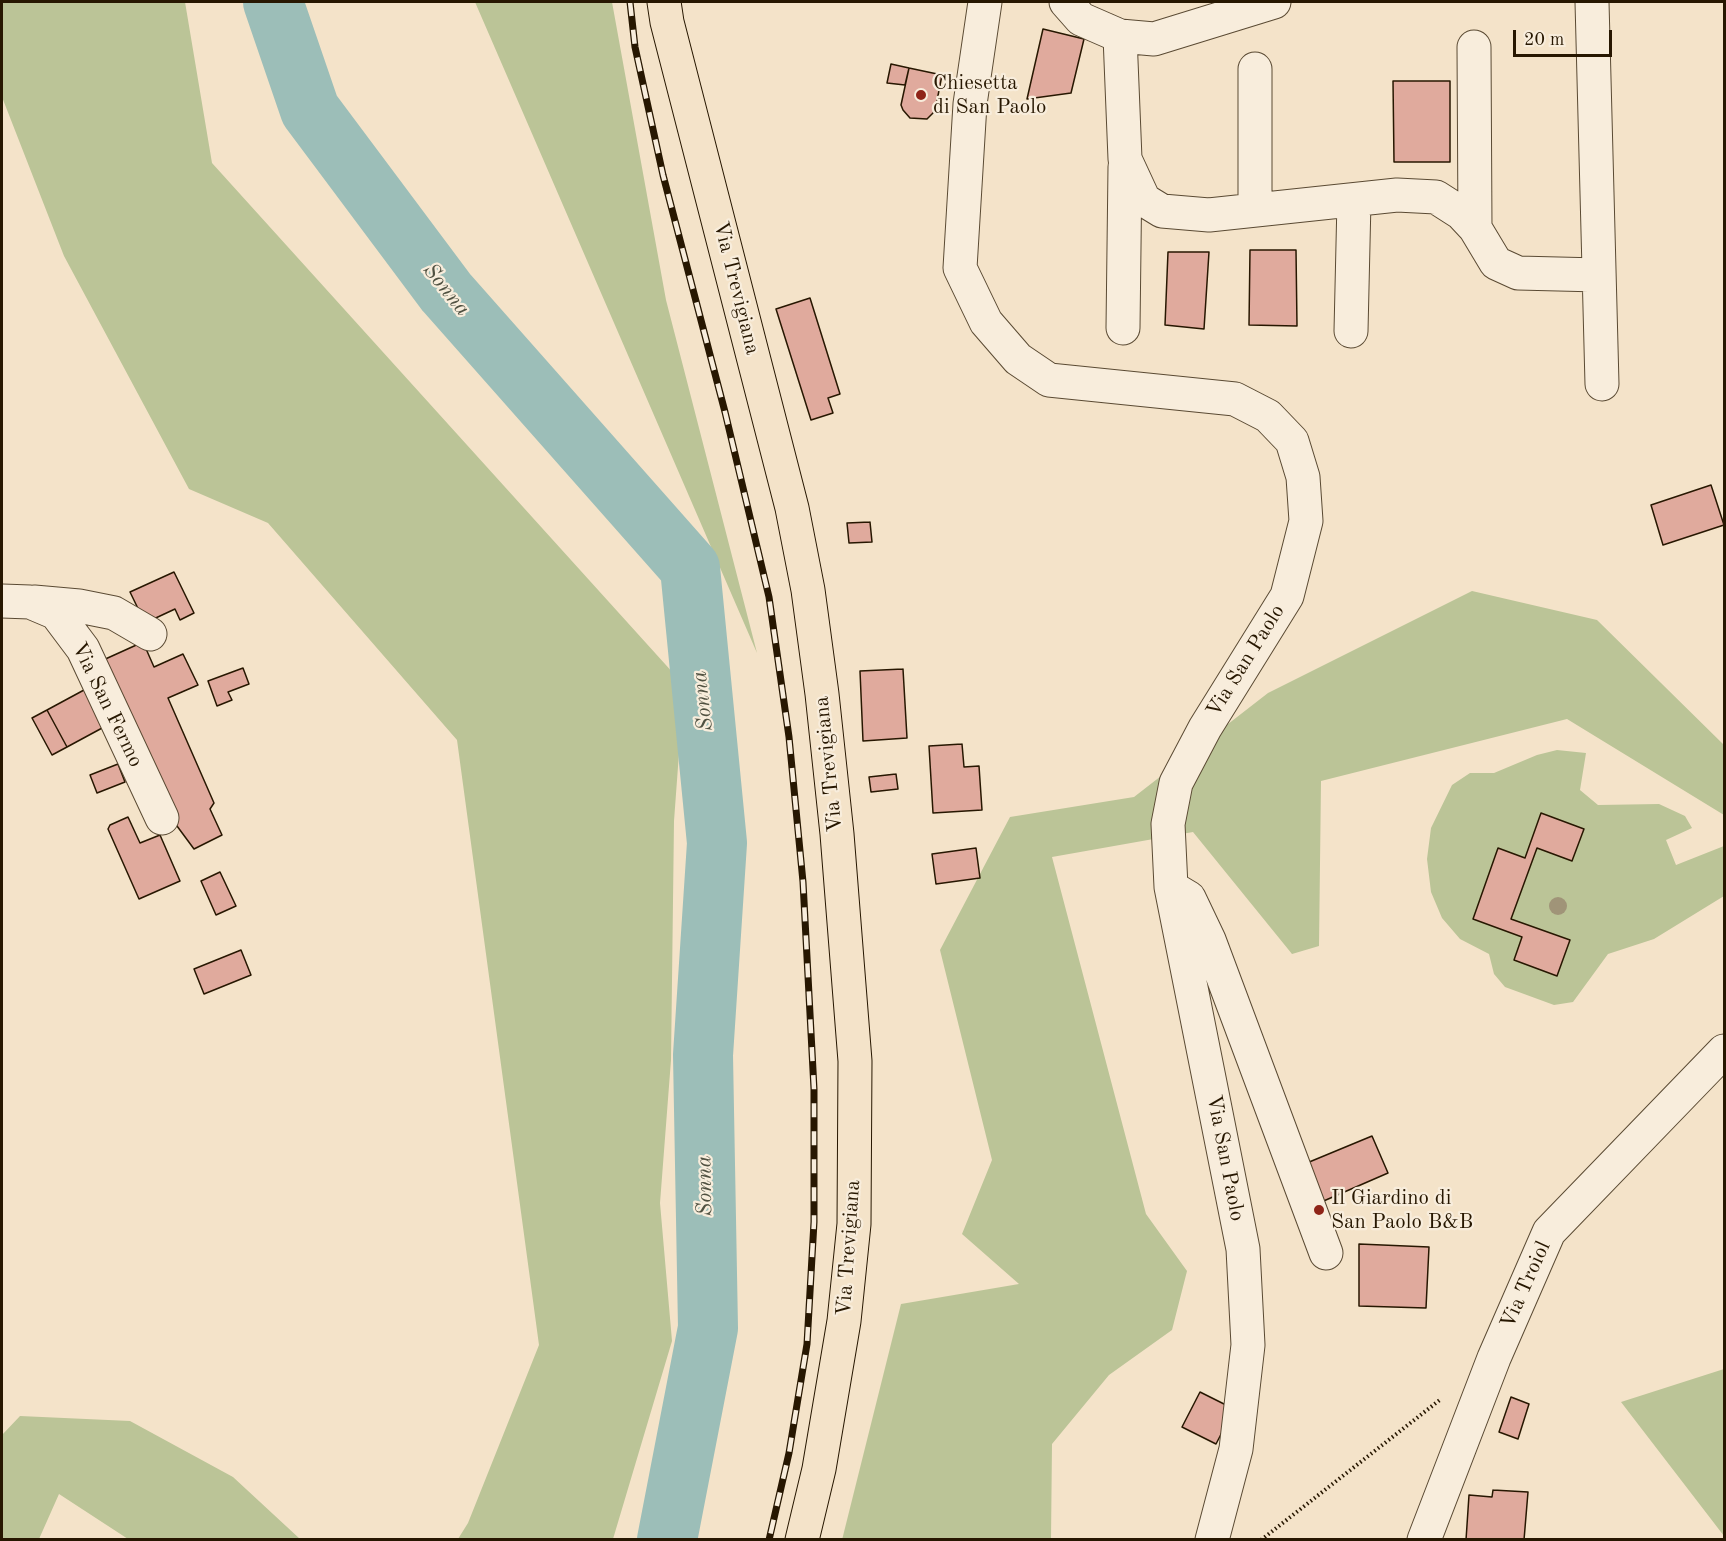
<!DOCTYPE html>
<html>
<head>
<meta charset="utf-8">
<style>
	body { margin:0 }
	#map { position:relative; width:1726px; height:1541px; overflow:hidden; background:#f4e3c9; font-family:"Old Standard TT",serif }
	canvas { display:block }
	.frame { position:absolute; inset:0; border:3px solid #271701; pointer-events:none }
	.scale { position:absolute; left:1513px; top:30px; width:99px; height:27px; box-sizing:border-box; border:3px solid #271701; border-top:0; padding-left:8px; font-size:18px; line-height:21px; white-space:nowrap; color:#271701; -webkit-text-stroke:4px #f8eddc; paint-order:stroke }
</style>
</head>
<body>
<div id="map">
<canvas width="1726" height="1541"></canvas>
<div class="frame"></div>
<div class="scale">20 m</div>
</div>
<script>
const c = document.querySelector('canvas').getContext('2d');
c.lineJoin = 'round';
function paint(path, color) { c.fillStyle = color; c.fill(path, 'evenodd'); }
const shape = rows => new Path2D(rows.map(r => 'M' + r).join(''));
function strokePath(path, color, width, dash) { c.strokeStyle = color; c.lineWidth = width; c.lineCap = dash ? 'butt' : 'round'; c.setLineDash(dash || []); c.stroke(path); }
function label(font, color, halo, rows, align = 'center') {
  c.font = font + ' "Old Standard TT",serif'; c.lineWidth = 4.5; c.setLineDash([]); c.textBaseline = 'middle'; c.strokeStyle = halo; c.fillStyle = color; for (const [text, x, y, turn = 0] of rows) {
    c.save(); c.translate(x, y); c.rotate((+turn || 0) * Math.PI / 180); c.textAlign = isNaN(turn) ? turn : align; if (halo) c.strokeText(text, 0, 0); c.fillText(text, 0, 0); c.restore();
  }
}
const green = shape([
	[2,2,185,2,212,163,684,685,674,821,671,1060,660,1203,672,1341,613,1539,458,1539,468,1523,539,1345,457,740,268,523,189,489,64,256,2,97],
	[475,2,612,2,666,300,757,653],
	[1472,591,1597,620,1724,745,1724,815,1567,719,1321,781,1319,946,1292,954,1193,832,1052,857,1146,1214,1187,1271,1172,1330,1109,1375,1052,1444,1051,1539,842,1540,901,1304,1019,1284,962,1234,992,1160,940,950,1010,817,1134,797,1268,693],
	[1557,750,1586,753,1580,790,1598,805,1659,804,1685,816,1692,828,1666,840,1676,865,1724,846,1724,896,1654,939,1608,954,1573,1002,1554,1005,1505,987,1494,974,1489,954,1460,939,1442,918,1431,892,1427,859,1431,828,1452,785,1470,773,1494,773,1537,755],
	[1541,813,1584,829,1572,861,1537,848,1511,919,1570,940,1557,976,1514,960,1522,937,1473,919,1498,849,1525,858],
	[1724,1369,1724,1536,1621,1402],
	[20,1416,130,1421,233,1477,300,1539,128,1539,59,1494,39,1539,2,1539,2,1435]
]);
const river = shape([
	[273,2,310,110,446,292,690,568,717,843,703,1055,708,1328,667,1540]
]);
const building = shape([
	[1043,29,1084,39,1071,93,1027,99,1043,29],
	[891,64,909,68,905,85,887,83,891,64],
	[909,68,942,75,935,111,927,119,910,118,903,110,901,105,909,68],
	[1393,81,1450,81,1450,162,1394,162,1393,81],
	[1250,250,1296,250,1297,326,1249,325,1250,250],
	[1168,252,1209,252,1204,329,1165,325,1168,252],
	[810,298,840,394,828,398,833,413,811,420,776,309,810,298],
	[1711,485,1724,525,1663,545,1651,505,1711,485],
	[870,522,872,542,849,543,847,523,870,522],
	[174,572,194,613,180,620,175,609,145,623,130,592,174,572],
	[143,642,154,667,183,654,198,685,168,698,214,803,210,809,222,835,194,849,177,826,101,661,143,642],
	[243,668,249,684,228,692,232,700,217,706,208,681,243,668],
	[903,669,907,738,863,741,860,671,903,669],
	[84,690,104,727,67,747,47,710,84,690],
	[47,710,67,747,52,755,32,718,47,710],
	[962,744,964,767,979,766,982,810,933,813,929,746,962,744],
	[118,764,125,782,97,793,90,775,118,764],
	[896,774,898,789,871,792,869,777,896,774],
	[1541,813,1584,829,1572,861,1537,848,1511,919,1570,940,1557,976,1514,960,1522,937,1473,919,1498,848,1525,858,1541,813],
	[128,817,140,843,160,835,180,881,139,899,108,829,110,825,128,817],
	[976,848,980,878,936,884,932,854,976,848],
	[220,872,236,906,216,915,201,881,220,872],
	[241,950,251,975,204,994,194,969,241,950],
	[1372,1136,1388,1173,1319,1203,1302,1165,1372,1136],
	[1359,1244,1429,1247,1426,1308,1359,1306,1359,1244],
	[1200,1392,1234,1409,1216,1444,1182,1427,1200,1392],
	[1511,1397,1529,1404,1518,1439,1499,1432,1511,1397],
	[1493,1490,1528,1492,1524,1540,1466,1540,1469,1495,1492,1497,1493,1490]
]);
const path = shape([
	[1261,1540,1441,1399]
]);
const minor = shape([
	[985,2,970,104,960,268,986,322,1018,359,1049,380,1235,399,1268,416,1292,441,1303,477,1306,521,1287,596,1205,728,1176,783,1168,824,1171,887,1243,1249,1248,1345,1236,1449,1212,1540],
	[1066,2,1081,19,1120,36,1154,39,1274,2],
	[1592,2,1602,384],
	[1120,36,1125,159,1144,200,1162,211,1209,215,1397,195,1436,197,1461,213,1475,228,1496,263,1518,273,1599,275],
	[1474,47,1475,228],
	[1255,69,1255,210],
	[1123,328,1125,167],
	[1351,331,1354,201],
	[2,601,30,602,56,613,83,649,162,818],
	[34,602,79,606,114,613,150,634],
	[1179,892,1189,898,1209,940,1326,1253],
	[1424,1540,1494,1358,1549,1232,1724,1051]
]);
const major = shape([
	[664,2,667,22,792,508,808,590,822,694,837,834,855,1061,854,1224,844,1321,819,1469,802,1540]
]);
const rail = shape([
	[630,2,635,47,663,175,725,412,769,597,789,737,803,882,814,1089,814,1222,807,1344,789,1453,769,1540]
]);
const trees = [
	[1558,906]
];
const markers = [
	[921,95,6,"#8f2418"],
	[1319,1210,6,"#8f2418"]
];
const poiNames = [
	["Chiesetta",933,83],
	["di San Paolo",933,107],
	["Il Giardino di",1331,1198],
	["San Paolo B&B",1331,1222]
];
const streetNames = [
	["Via Trevigiana",736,288,76],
	["Via San Paolo",1246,661,-58],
	["Via San Fermo",107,705,64],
	["Via Trevigiana",829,764,-96],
	["Via San Paolo",1225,1158,79],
	["Via Trevigiana",849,1248,-86],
	["Via Troiol",1526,1285,-66]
];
const waterNames = [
	["Sonna",446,290,51],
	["Sonna",703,701,-96],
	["Sonna",705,1186,-91]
];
paint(green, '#bbc497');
strokePath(river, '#9cbeb8', 60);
paint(building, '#e0aa9d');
strokePath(building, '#271701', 1.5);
strokePath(minor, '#5a4a33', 35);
strokePath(major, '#271701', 35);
strokePath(path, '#271701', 4, [1.5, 3]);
strokePath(minor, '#f8eddc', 33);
strokePath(major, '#f4e3c9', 33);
strokePath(rail, '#271701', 7);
strokePath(rail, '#f8eddc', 4.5, [14]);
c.fillStyle = '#a09478';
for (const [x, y] of trees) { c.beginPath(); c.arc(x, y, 9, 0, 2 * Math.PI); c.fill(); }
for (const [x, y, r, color] of markers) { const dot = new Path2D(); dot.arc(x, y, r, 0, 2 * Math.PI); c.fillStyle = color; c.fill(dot); strokePath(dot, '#f8eddc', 2); }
label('21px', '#271701', '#f8eddc', poiNames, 'left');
label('21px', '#271701', '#f8eddc', streetNames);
label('italic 22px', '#505141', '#f8eddc', waterNames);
</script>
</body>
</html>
